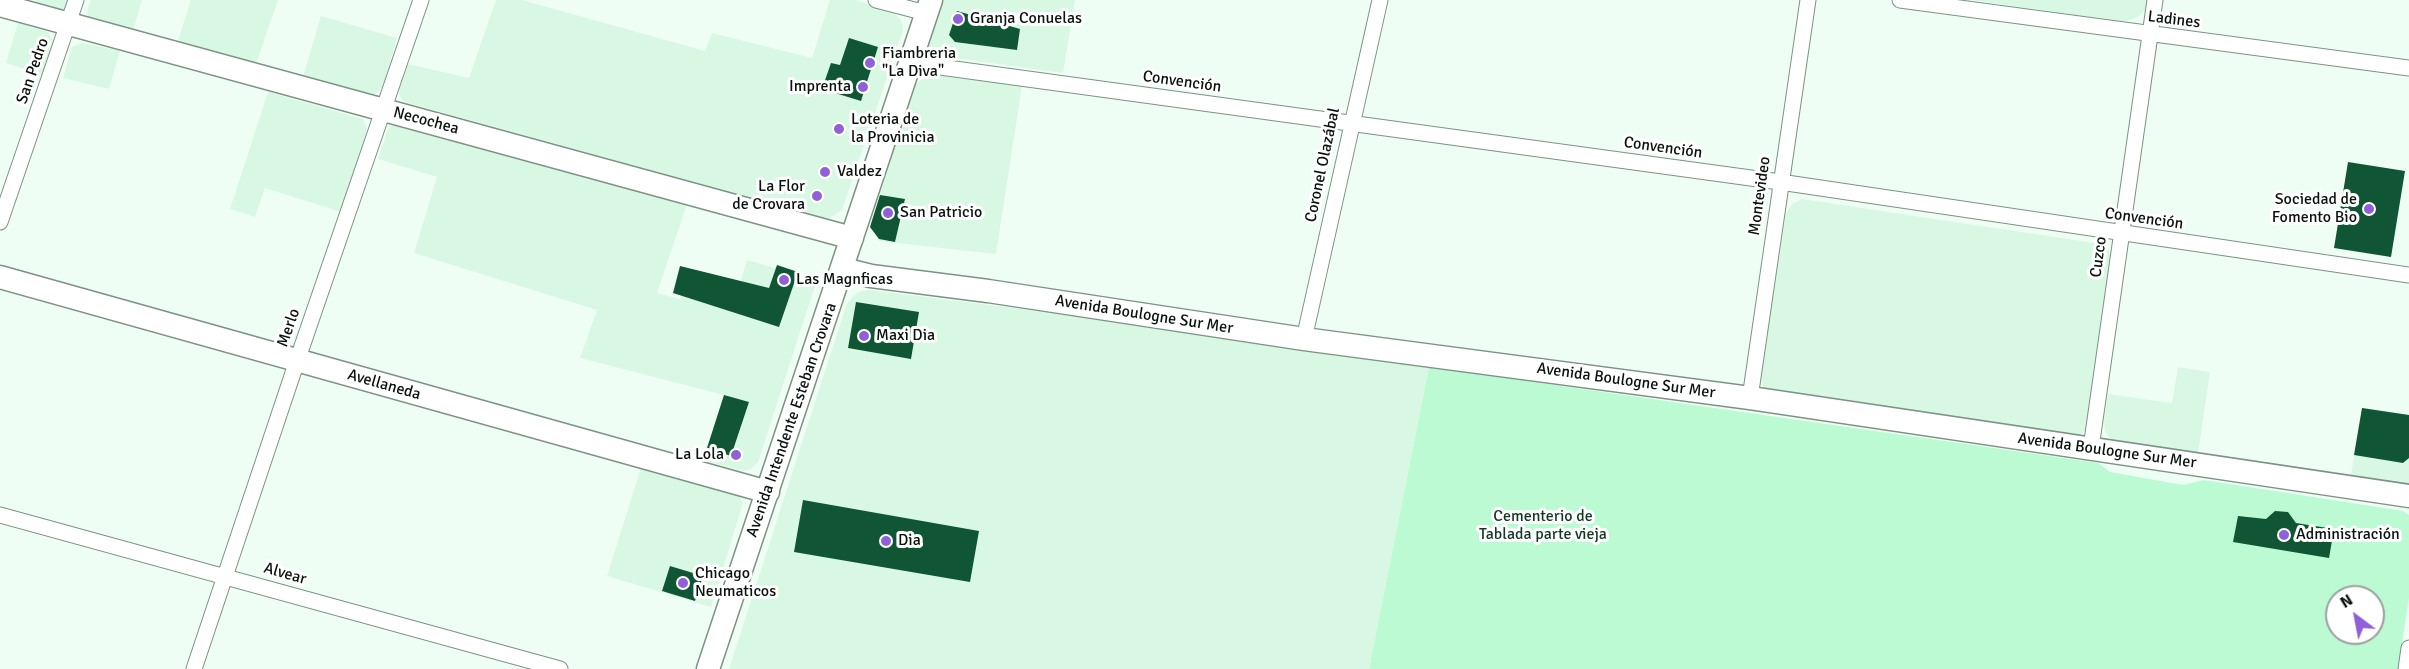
<!DOCTYPE html>
<html>
<head>
<meta charset="utf-8">
<style>
	body { margin:0 }
	#map { position:relative; width:2409px; height:669px; overflow:hidden; background:#effef4; font-family:Signika,sans-serif }
	canvas { display:block }
	.north { position:absolute; left:2325px; top:585px; width:60px; height:60px; box-sizing:border-box; background:#fff; border:2px solid #9da09e; border-radius:50%; rotate:328deg; font-size:16px; font-weight:700; line-height:24px; text-align:center; color:#0a120d }
	.north::after { content:''; display:block; margin:auto; width:21px; height:27px; background:#9060d9; clip-path:polygon(50% 0,100% 100%,50% 72%,0 100%) }
</style>
</head>
<body>
<div id="map">
<canvas width="2409" height="669"></canvas>
<div class="north">N</div>
</div>
<script>
const c = document.querySelector('canvas').getContext('2d');
c.lineJoin = 'round';
function paint(path, color) { c.fillStyle = color; c.fill(path, 'evenodd'); }
const shape = rows => new Path2D(rows.map(r => 'M' + r).join(''));
function strokePath(path, color, width, dash) { c.strokeStyle = color; c.lineWidth = width; c.lineCap = dash ? 'butt' : 'round'; c.setLineDash(dash || []); c.stroke(path); }
function label(font, color, halo, rows, align = 'center') {
  c.font = font + ' Signika,sans-serif'; c.lineWidth = 6; c.setLineDash([]); c.textBaseline = 'middle'; c.strokeStyle = halo; c.fillStyle = color; for (const [text, x, y, turn = 0] of rows) {
    c.save(); c.translate(x, y); c.rotate((+turn || 0) * Math.PI / 180); c.textAlign = isNaN(turn) ? turn : align; if (halo) c.strokeText(text, 0, 0); c.fillText(text, 0, 0); c.restore();
  }
}
const built = shape([
	[36,0,69,0,67,7,61,11,34,7],
	[91,0,142,0,132,34,89,20,87,12],
	[191,0,278,0,254,70,176,47],
	[496,0,522,0,705,51,712,33,812,58,830,0,855,0,894,12,902,22,903,30,842,210,830,218,823,218,405,102,401,99,399,90,408,64,469,78],
	[944,0,1075,0,1063,73,939,56,932,52,928,46],
	[1971,0,2149,0,2149,5,2138,17,2124,22],
	[321,16,397,38,383,86,378,92,370,97,302,80],
	[18,23,48,32,52,39,43,75,6,63],
	[83,43,120,51,109,89,63,78,72,47],
	[941,76,1022,86,996,254,879,241,871,225,912,88,919,81,928,77],
	[268,92,363,119,366,126,366,133,341,212,265,188,255,217,230,209],
	[398,123,688,201,657,293,680,299,689,272,739,287,747,260,817,280,758,462,751,469,742,471,704,460,724,395,580,358,597,310,414,253,437,177,378,159,388,129,392,125],
	[1802,199,2101,244,2108,248,2110,256,2089,425,2083,433,2073,436,1770,392,1763,387,1761,378,1786,214,1792,204],
	[869,290,1021,309,1429,367,1369,669,729,669,847,303,858,292],
	[2178,367,2210,372,2198,454,2118,443,2110,438,2105,431,2104,421,2108,394,2172,403],
	[2362,408,2409,415,2409,484,2351,475],
	[641,468,730,489,739,496,743,503,711,607,607,576]
]);
const green = shape([
	[1429,367,2098,463,2110,472,2183,485,2204,480,2403,511,2409,515,2409,598,2398,669,1369,669],
	[2337,597,2373,597,2373,633,2337,633]
]);
const building = shape([
	[957,11,1020,29,1017,50,955,42,949,35],
	[849,38,878,47,861,101,822,89,831,63,840,65],
	[2348,162,2405,171,2391,257,2334,248],
	[880,195,905,199,895,242,879,239,870,227],
	[777,265,798,272,779,327,673,293,680,266,769,288],
	[856,302,919,312,911,359,848,348],
	[724,395,749,402,731,456,707,448],
	[2362,408,2409,415,2409,458,2403,463,2354,455],
	[803,500,979,531,970,582,794,552],
	[2275,511,2288,512,2296,523,2334,529,2329,558,2233,542,2238,516,2266,519],
	[670,566,703,576,695,601,662,591]
]);
const street = shape([
	[876,0,926,13],
	[1900,0,2409,68],
	[911,63,1780,182,2409,275],
	[0,222,76,0],
	[1304,339,1380,0],
	[1750,398,1808,0],
	[2091,448,2155,0],
	[0,515,560,669],
	[194,669,297,361,421,0],
	[2406,669,2409,648]
]);
const secondary = shape([
	[0,5,852,238],
	[843,269,871,276,988,291,1304,339,1750,398,2409,496],
	[0,277,768,492],
	[708,669,931,0]
]);
const markers = [
	[958,19,6,"#9060d9"],
	[870,63,6,"#9060d9"],
	[863,87,6,"#9060d9"],
	[839,129,6,"#9060d9"],
	[825,172,6,"#9060d9"],
	[817,196,6,"#9060d9"],
	[2369,209,6,"#9060d9"],
	[888,213,6,"#9060d9"],
	[784,280,6,"#9060d9"],
	[864,336,6,"#9060d9"],
	[736,455,6,"#9060d9"],
	[2284,535,6,"#9060d9"],
	[886,541,6,"#9060d9"],
	[683,583,6,"#9060d9"]
];
const poiNames = [
	["Granja Conuelas",970,19],
	["Fiambreria",882,54],
	["\"La Diva\"",882,72],
	["Imprenta",851,87,"right"],
	["Loteria de",851,120],
	["la Provinicia",851,138],
	["Valdez",837,172],
	["La Flor",805,187,"right"],
	["de Crovara",805,205,"right"],
	["Sociedad de",2357,200,"right"],
	["Fomento Bio",2357,218,"right"],
	["San Patricio",900,213],
	["Las Magnficas",796,280],
	["Maxi Dia",876,336],
	["La Lola",724,455,"right"],
	["Administración",2296,535],
	["Dia",898,541],
	["Chicago",695,574],
	["Neumaticos",695,592]
];
const streetNames = [
	["Ladines",2174,20,7],
	["San Pedro",33,71,-71],
	["Convención",1182,82,8],
	["Necochea",426,121,15],
	["Convención",1663,148,8],
	["Coronel Olazábal",1323,165,-78],
	["Montevideo",1760,196,-82],
	["Convención",2144,219,8],
	["Cuzco",2099,257,-82],
	["Avenida Boulogne Sur Mer",1144,315,9],
	["Merlo",289,328,-71],
	["Avenida Boulogne Sur Mer",1626,381,8],
	["Avellaneda",384,385,16],
	["Avenida Intendente Esteban Crovara",792,420,-71],
	["Avenida Boulogne Sur Mer",2107,451,8],
	["Alvear",285,574,16]
];
const parkNames = [
	["Cementerio de",1543,517],
	["Tablada parte vieja",1543,535]
];
paint(built, '#d9f8e4');
paint(green, '#bbfad2');
paint(building, '#105634');
strokePath(street, '#7d9284', 17);
strokePath(secondary, '#7d9284', 25);
strokePath(street, '#fff', 15);
strokePath(secondary, '#fff', 22);
for (const [x, y, r, color] of markers) { const dot = new Path2D(); dot.arc(x, y, r, 0, 2 * Math.PI); c.fillStyle = color; c.fill(dot); strokePath(dot, '#fff', 2); }
label('16px', '#0a120d', '#fff', poiNames, 'left');
label('16px', '#0a120d', '#fff', streetNames);
label('16px', '#123723', '#fff', parkNames);
</script>
</body>
</html>
